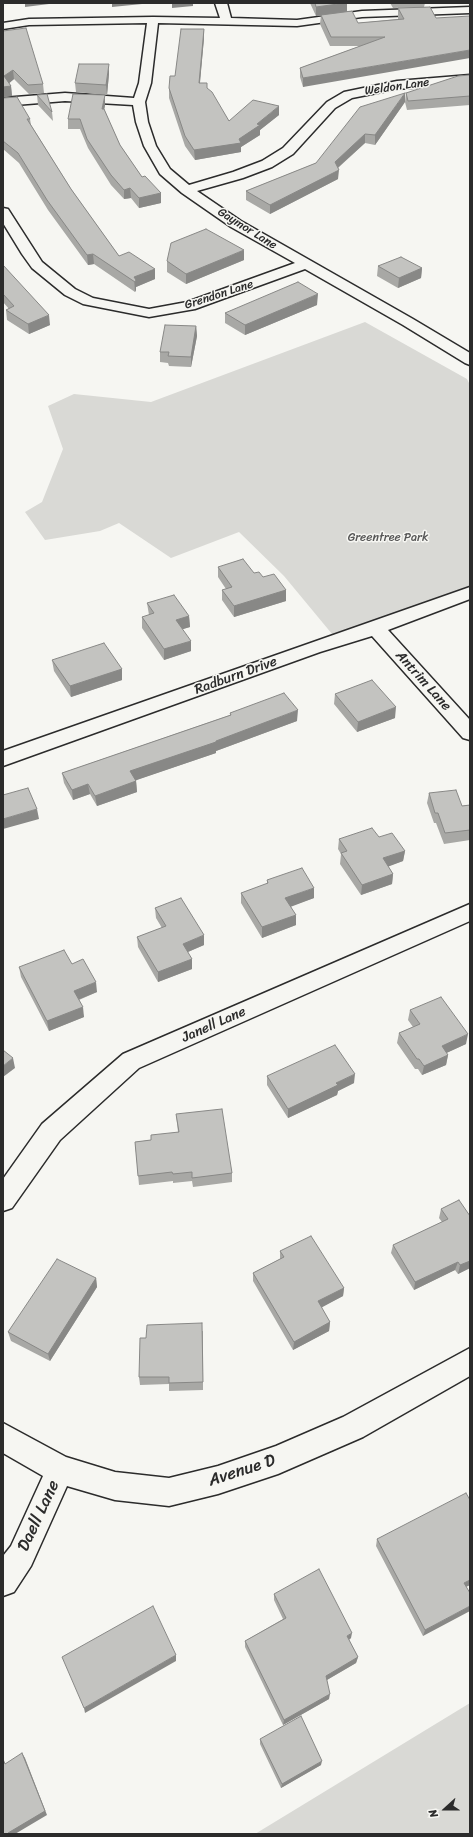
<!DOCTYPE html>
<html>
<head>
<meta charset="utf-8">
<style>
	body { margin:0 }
	#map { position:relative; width:473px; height:1837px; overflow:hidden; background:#f6f6f2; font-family:Sriracha,sans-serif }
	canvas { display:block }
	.frame { position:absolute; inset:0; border:4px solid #2b2b2b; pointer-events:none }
	.north { position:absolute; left:425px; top:1789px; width:40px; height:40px; -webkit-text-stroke:3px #f6f6f2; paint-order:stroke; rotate:249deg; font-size:11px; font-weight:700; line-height:16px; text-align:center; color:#2b2b2b }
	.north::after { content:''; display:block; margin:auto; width:14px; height:18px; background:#2b2b2b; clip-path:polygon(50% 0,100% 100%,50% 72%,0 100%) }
</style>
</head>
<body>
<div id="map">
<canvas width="473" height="1837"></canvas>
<div class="frame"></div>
<div class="north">N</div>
</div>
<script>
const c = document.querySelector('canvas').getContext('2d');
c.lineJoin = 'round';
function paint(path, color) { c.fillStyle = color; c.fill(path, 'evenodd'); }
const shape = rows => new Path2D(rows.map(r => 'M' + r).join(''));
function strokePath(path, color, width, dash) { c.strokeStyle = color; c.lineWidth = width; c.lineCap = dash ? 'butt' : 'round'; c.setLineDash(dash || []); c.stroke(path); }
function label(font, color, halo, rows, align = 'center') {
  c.font = font + ' Sriracha,sans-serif'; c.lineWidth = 3; c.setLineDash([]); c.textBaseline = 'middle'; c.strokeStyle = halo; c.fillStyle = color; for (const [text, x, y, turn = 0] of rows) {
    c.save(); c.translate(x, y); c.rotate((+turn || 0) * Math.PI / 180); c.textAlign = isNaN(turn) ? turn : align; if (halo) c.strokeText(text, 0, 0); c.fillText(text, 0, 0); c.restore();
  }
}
const green = shape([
	[365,322,467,379,470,385,470,593,337,640,284,576,239,532,171,558,119,523,100,531,45,540,25,512,42,502,63,449,48,406,74,394,151,402],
	[470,1703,470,1834,255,1834]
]);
const street = shape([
	[215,3,227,3,231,18,297,20,362,11,470,7,470,13,362,17,297,26,158,23,151,83,145,102,148,122,156,146,170,169,189,185,233,172,262,161,283,148,327,102,344,92,397,81,470,75,470,83,397,89,352,98,335,108,293,154,272,167,243,178,197,191,241,221,413,319,470,353,470,365,465,363,403,325,305,269,195,309,149,317,83,304,65,295,32,268,22,254,3,223,3,208,8,209,42,262,75,289,93,298,149,309,187,302,295,263,231,227,182,193,160,174,144,146,136,122,133,105,65,101,3,106,3,98,65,93,134,98,139,83,147,23,29,25,3,29,3,23,29,19,153,17,220,18,215,3],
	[470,587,470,599,388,630,470,720,470,740,463,738,372,636,320,652,3,766,3,751,470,587],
	[470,904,470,921,139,1068,60,1140,12,1208,3,1211,3,1179,42,1124,123,1054,470,904],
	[470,1348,470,1376,363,1437,278,1474,218,1494,169,1506,115,1500,67,1486,31,1566,14,1592,3,1596,3,1556,11,1546,43,1476,3,1453,3,1423,66,1457,115,1472,169,1478,218,1466,276,1446,343,1417,470,1348]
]);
const wall = shape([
	[310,3,347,3,347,12,316,16],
	[390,3,425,3,424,7,393,8],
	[398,8,436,18,303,87,300,77,300,68,360,46,330,46,320,24,321,15,358,23,398,19],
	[204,29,204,38,200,83,207,88,229,121,279,115,260,130,260,135,241,147,241,152,195,160,185,146,169,98,169,88,175,76],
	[3,31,43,84,44,93,29,94,14,79,9,83,11,86,12,96,3,97],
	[109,74,107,95,76,92,75,83],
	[470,75,470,105,407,110,405,102,406,93],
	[37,95,52,112,53,121,38,105],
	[3,98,30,119,31,125,71,189,119,256,155,269,155,279,136,287,136,290,135,292,94,264,88,265,48,210,19,163,3,149],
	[405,102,375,145,365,143,338,168,338,179,270,214,246,200,246,191,316,163],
	[105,105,104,109,120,145,142,177,161,193,161,203,139,208,131,198,124,199,111,185,88,148,80,129,68,129,68,119],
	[244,260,186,284,167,272,167,261],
	[3,265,50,325,29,334,7,320,6,310,9,309,3,302],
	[378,266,422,268,421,278,398,288,377,276],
	[317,305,245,335,225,323,225,313],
	[196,326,197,336,191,367,169,366,168,363,160,362,160,352],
	[218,567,254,573,263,577,286,590,286,601,234,617,222,600,222,590,226,589,218,577],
	[147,603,189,616,190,627,182,629,191,651,164,660,142,628,142,617,149,615],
	[52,660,122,669,122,680,71,697,54,671],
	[335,694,395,718,357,732,334,704],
	[230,713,297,721,216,751,216,753,136,780,137,792,97,806,90,794,73,800,64,783,62,773,230,715],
	[429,793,462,806,470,805,470,840,444,844,436,823,434,823,427,803],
	[379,837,405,851,403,861,388,866,393,874,392,884,361,895,340,864,341,854,338,849,339,839],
	[267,880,314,898,291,906,296,925,262,938,241,903,241,893,267,884],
	[155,908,204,945,188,952,192,969,158,982,138,947,137,937,162,928,156,918],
	[72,964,97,992,79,1000,84,1017,49,1031,21,977,19,967],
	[410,1010,466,1044,446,1053,448,1055,446,1065,422,1075,418,1069,415,1069,397,1043,399,1033,413,1027,408,1020],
	[267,1076,354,1083,338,1091,337,1095,288,1118,267,1085],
	[176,1114,232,1173,232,1182,193,1187,192,1181,173,1183,173,1181,139,1185,135,1142,151,1140,178,1132],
	[459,1200,470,1268,458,1274,455,1270,414,1290,391,1253,393,1245,442,1222,439,1218,441,1209],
	[280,1251,344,1288,343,1296,321,1307,330,1322,329,1331,293,1350,253,1281,253,1273,280,1259],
	[96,1278,97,1287,50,1361,11,1341,8,1332],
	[203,1331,203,1390,169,1391,169,1384,140,1385,139,1377,146,1338],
	[470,1500,470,1585,466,1587,423,1636,376,1546,377,1539],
	[274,1594,351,1638,349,1640,358,1657,356,1663,327,1680,329,1699,283,1725,245,1647,245,1641,283,1619,274,1600],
	[260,1739,321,1765,281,1788,260,1744]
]);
const shadedWall = shape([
	[25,3,57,3,25,7],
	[112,3,152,3,112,7],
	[172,3,193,3,193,6,172,8],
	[345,3,347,3,347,12,316,16,316,7],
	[204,29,204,38,199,92,199,83],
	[470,50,470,58,303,87,303,78],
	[109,64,109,74,107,95,106,85],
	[13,70,14,79,6,86,4,76],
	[11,86,12,96,3,97,3,87],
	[405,93,405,102,375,145,375,135],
	[105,95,105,105,103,118,102,109],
	[279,106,279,115,260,130,260,135,241,147,241,152,195,160,194,150,239,139],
	[365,134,365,143,334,171,335,162],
	[339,170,338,179,270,214,270,205],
	[130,188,131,198,124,199,124,190],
	[161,193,161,203,139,208,139,198],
	[244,250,244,260,186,284,186,274],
	[93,254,94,264,88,265,87,255],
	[422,268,421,278,398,288,399,278],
	[155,269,155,279,136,287,136,290,135,292,134,277],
	[318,294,317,305,245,335,245,325],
	[49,315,50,325,29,334,28,324],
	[196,326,197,336,191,367,191,357],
	[286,590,286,601,234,617,234,606],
	[189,616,190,627,177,631,176,620],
	[191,641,191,651,164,660,164,649],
	[122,669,122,680,71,697,70,686],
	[396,707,395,718,357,732,358,722],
	[298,710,297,721,216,751,216,753,131,782,130,771,216,741],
	[136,781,137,792,97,806,95,796],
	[88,784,90,794,73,800,72,790],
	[37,809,39,819,3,829,3,819],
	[405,851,403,861,382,869,383,858],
	[393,874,392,884,361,895,362,885],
	[314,888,314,898,285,909,285,898],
	[296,915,296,925,262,938,262,927],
	[204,935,204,945,183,954,183,944],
	[192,959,192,969,158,982,158,972],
	[96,982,97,992,75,1001,74,991],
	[83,1007,84,1017,49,1031,47,1021],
	[468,1034,466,1044,440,1056,442,1046],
	[448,1055,446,1065,422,1075,424,1066],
	[13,1058,15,1068,3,1077,3,1066],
	[355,1074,354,1083,338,1091,337,1095,288,1118,288,1109,336,1083],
	[470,1261,470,1268,458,1274,460,1265],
	[458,1262,455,1270,414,1290,415,1282],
	[96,1278,97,1287,50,1361,48,1354],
	[344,1288,343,1296,317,1310,318,1301],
	[330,1322,329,1331,293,1350,294,1342],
	[470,1580,470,1585,461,1589,464,1583],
	[470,1606,470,1611,423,1636,425,1630],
	[352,1633,351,1638,345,1642,347,1636],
	[176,1655,176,1661,85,1713,84,1708],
	[358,1657,356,1663,325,1681,326,1676],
	[330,1694,329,1699,283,1725,284,1720],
	[22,1753,25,1758,47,1815,15,1834,8,1834,8,1833],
	[322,1761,321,1765,281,1788,282,1784]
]);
const building = shape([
	[315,3,345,3,316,7,315,3],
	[430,7,436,18,470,16,470,50,303,78,300,68,385,37,331,37,321,15,352,11,358,23,404,19,398,8,430,7],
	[26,28,43,84,28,85,13,70,4,76,11,86,3,87,3,31,26,28],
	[181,29,204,29,199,83,207,83,207,88,212,92,229,121,253,100,279,106,257,124,260,125,239,139,241,143,194,150,185,136,169,88,170,76,175,76,181,29],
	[79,64,109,64,106,85,75,83,79,64],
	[470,75,470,96,408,101,406,93,458,76,470,75],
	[405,93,375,135,365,134,335,162,339,170,270,205,246,191,316,163,360,107,405,93],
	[47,94,52,112,37,95,47,94],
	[73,94,105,95,102,109,104,109,120,145,142,177,145,176,161,193,139,198,130,188,124,190,111,175,87,139,80,119,68,119,73,94],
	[17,97,30,119,27,119,71,189,119,256,129,252,155,269,134,277,136,280,135,282,93,254,87,255,47,200,18,153,3,141,3,98,17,97],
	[206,229,244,250,186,274,167,261,171,243,206,229],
	[401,257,422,268,399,278,378,266,401,257],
	[3,265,49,315,28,324,6,310,14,306,3,294,3,265],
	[298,282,318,294,245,325,225,313,298,282],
	[165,325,196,326,191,357,168,356,169,352,160,352,165,325],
	[243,559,254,573,259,572,263,577,274,574,286,590,234,606,222,590,232,587,218,567,243,559],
	[174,595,189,616,176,620,191,641,164,649,142,617,154,613,147,603,174,595],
	[104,643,122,669,70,686,52,660,104,643],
	[372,680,396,707,358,722,335,694,372,680],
	[284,693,298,710,216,741,216,742,130,771,136,781,95,796,88,784,72,790,62,773,231,715,230,713,284,693],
	[28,788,37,809,3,819,3,795,28,788],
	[456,790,462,806,470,805,470,830,445,833,438,813,435,813,429,793,456,790],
	[372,828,379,837,392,833,405,851,383,858,393,874,362,885,341,853,347,851,339,839,372,828],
	[302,868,314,888,285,898,296,915,262,927,241,893,268,883,267,880,302,868],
	[181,898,204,935,183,944,192,959,158,972,137,937,166,926,155,908,181,898],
	[64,950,72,964,83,959,96,982,74,991,83,1007,47,1021,19,967,64,950],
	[441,997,468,1034,442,1046,448,1055,424,1066,419,1059,417,1059,399,1033,420,1024,410,1010,441,997],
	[335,1045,355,1074,336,1083,338,1085,288,1109,267,1076,335,1045],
	[3,1050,13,1058,3,1066,3,1050],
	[222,1109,232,1173,192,1178,192,1172,173,1174,172,1172,138,1176,135,1142,151,1140,151,1135,179,1132,176,1114,222,1109],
	[459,1200,470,1216,470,1261,460,1265,458,1262,415,1282,393,1245,448,1219,441,1209,459,1200],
	[311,1236,344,1288,318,1301,330,1322,294,1342,253,1273,284,1257,280,1251,311,1236],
	[57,1259,96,1278,48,1354,8,1332,57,1259],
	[202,1323,203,1382,169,1383,169,1377,139,1377,140,1338,146,1338,147,1325,202,1323],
	[466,1493,470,1500,470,1580,464,1583,470,1593,470,1606,425,1630,377,1539,466,1493],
	[319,1569,352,1633,347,1636,358,1657,326,1676,330,1694,284,1720,245,1641,286,1618,274,1594,319,1569],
	[153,1606,176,1655,84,1708,62,1657,153,1606],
	[301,1716,322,1761,282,1784,260,1739,301,1716],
	[22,1753,45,1811,8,1833,8,1834,3,1834,3,1759,5,1764,22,1753]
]);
const farStreetnames = [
	["Weldon Lane",397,87,-8],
	["Gaymor Lane",247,229,32],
	["Grendon Lane",219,295,-18]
];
const farParknames = [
	["Greentree Park",388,538]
];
const streetNames = [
	["Radburn Drive",236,676,-20],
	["Antrim Lane",423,681,48],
	["Janell Lane",214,1025,-24]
];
const nearStreetnames = [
	["Avenue D",242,1471,-18],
	["Daell Lane",39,1516,-65]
];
paint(green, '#d9d9d5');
strokePath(street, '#2b2b2b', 3);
paint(street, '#f6f6f2');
paint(wall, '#a8a8a5');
paint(shadedWall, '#888886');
paint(building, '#c3c3c0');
strokePath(building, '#888886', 1);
label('12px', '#2b2b2b', '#f6f6f2', farStreetnames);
label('12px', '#565656', '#f6f6f2', farParknames);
label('14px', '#2b2b2b', '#f6f6f2', streetNames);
label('17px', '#2b2b2b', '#f6f6f2', nearStreetnames);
</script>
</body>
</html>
